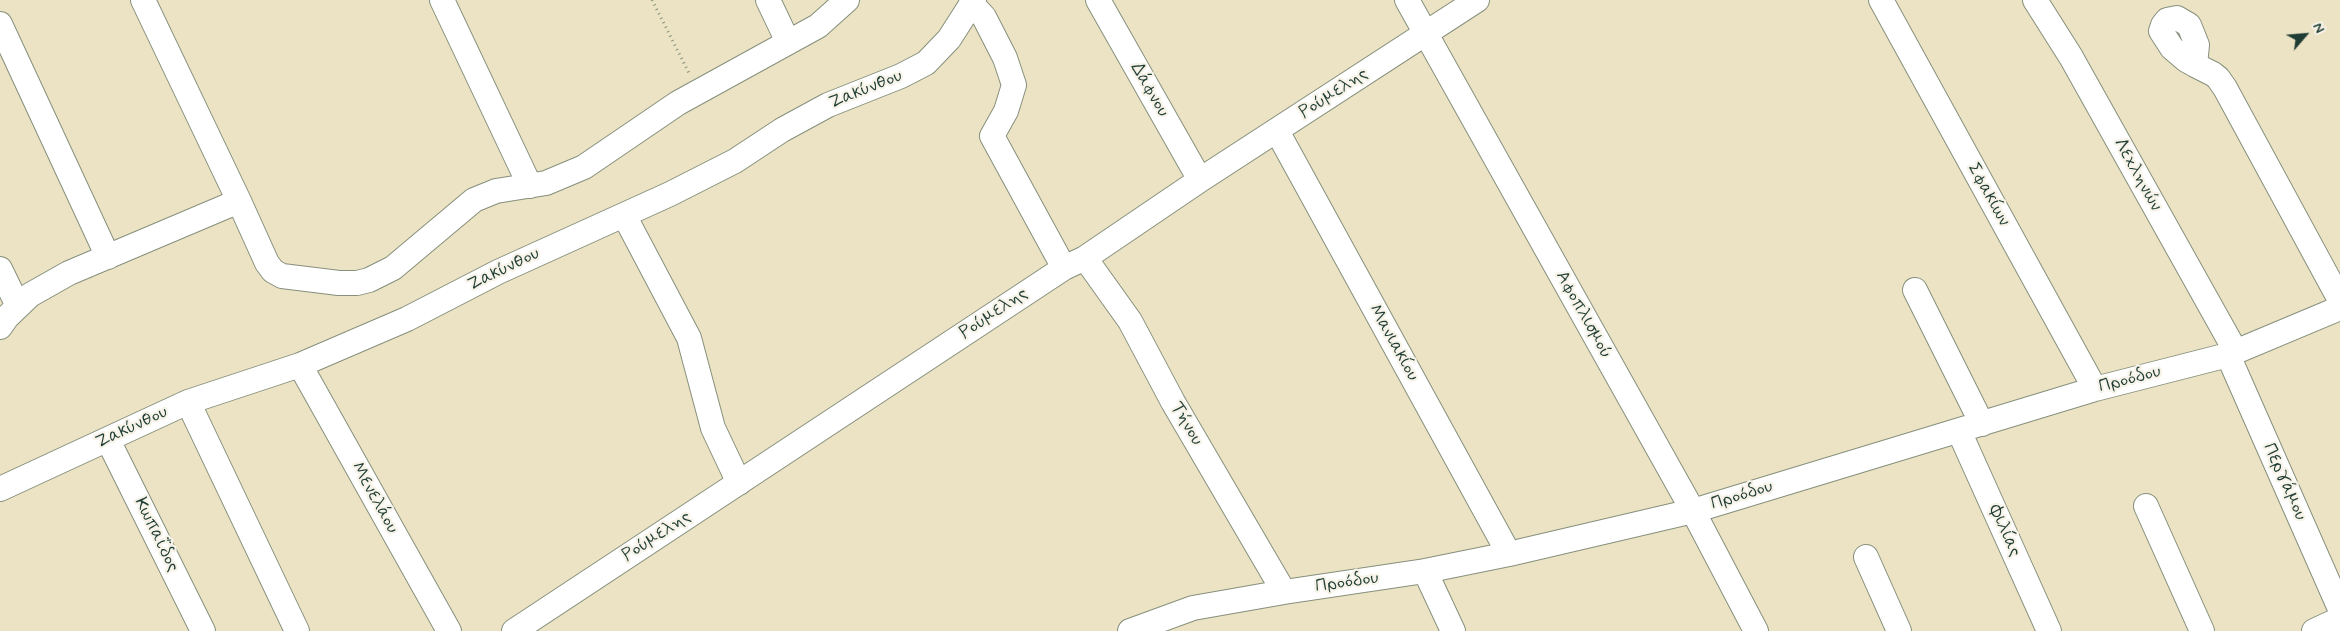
<!DOCTYPE html>
<html>
<head>
<meta charset="utf-8">
<style>
	body { margin:0 }
	#map { position:relative; width:2340px; height:631px; overflow:hidden; background:#ece3c4; font-family:Mynerve,sans-serif }
	canvas { display:block }
	.north { position:absolute; left:2280px; top:10px; width:50px; height:50px; -webkit-text-stroke:4px #f7f3e8; paint-order:stroke; rotate:63deg; font-size:14px; font-weight:700; line-height:20px; text-align:center; color:#1f3d34 }
	.north::after { content:''; display:block; margin:auto; width:18px; height:22px; background:#1f3d34; clip-path:polygon(50% 0,100% 100%,50% 72%,0 100%) }
</style>
</head>
<body>
<div id="map">
<canvas width="2340" height="631"></canvas>
<div class="north">N</div>
</div>
<script>
const c = document.querySelector('canvas').getContext('2d');
c.lineJoin = 'round';
const shape = rows => new Path2D(rows.map(r => 'M' + r).join(''));
function strokePath(path, color, width, dash) { c.strokeStyle = color; c.lineWidth = width; c.lineCap = dash ? 'butt' : 'round'; c.setLineDash(dash || []); c.stroke(path); }
function label(font, color, halo, rows, align = 'center') {
  c.font = font + ' Mynerve,sans-serif'; c.lineWidth = 4.5; c.setLineDash([]); c.textBaseline = 'middle'; c.strokeStyle = halo; c.fillStyle = color; for (const [text, x, y, turn = 0] of rows) {
    c.save(); c.translate(x, y); c.rotate((+turn || 0) * Math.PI / 180); c.textAlign = isNaN(turn) ? turn : align; if (halo) c.strokeText(text, 0, 0); c.fillText(text, 0, 0); c.restore();
  }
}
const path = shape([
	[652,0,690,75]
]);
const minor = shape([
	[143,0,239,201],
	[442,0,530,186],
	[768,0,788,42],
	[1098,0,1200,180],
	[1407,0,1693,511,1756,631],
	[1881,0,2095,389],
	[2035,0,2071,57,2236,352],
	[971,3,984,17,1005,58,1014,85,1006,111,992,136,1064,268],
	[0,24,108,257],
	[2195,65,2197,45,2189,25,2177,18,2167,20,2163,25,2161,31,2172,48,2186,60,2195,65,2213,74,2218,78,2225,88,2340,300],
	[1277,131,1509,554],
	[624,215,689,338,713,428,739,483],
	[1085,258,1130,321,1173,402,1284,592],
	[0,269,18,306],
	[1915,290,1982,424],
	[0,327,7,317,30,295,69,273,239,201,267,263,273,271,282,276,339,283,357,283,369,280,393,268,474,200,496,191,546,183,584,167,678,103,818,26,847,0],
	[2228,355,2340,609],
	[300,365,449,631],
	[188,402,297,631],
	[1959,431,2049,631],
	[108,440,203,631],
	[0,489,188,402,300,365,407,319,498,272,670,194,735,161,782,130,828,105,901,76,926,63,949,39,974,0],
	[2146,506,2202,631],
	[1866,557,1899,631],
	[1425,571,1453,631],
	[514,631,1064,268,1085,258,1200,180,1477,0],
	[1130,631,1193,608,1284,592,1425,571,1509,554,1693,511,2095,389,2228,355,2340,308],
	[2314,631,2340,619]
]);
const streetNames = [
	["Ζακύνθου",866,90,-22],
	["Δάφνου",1149,90,60],
	["Ρούμελης",1334,94,-33],
	["Λεχληνών",2137,175,61],
	["Σφακίων",1988,195,61],
	["Ζακύνθου",504,270,-26],
	["Ρούμελης",994,314,-34],
	["Αφοπλισμού",1583,315,61],
	["Μανιακίου",1393,343,61],
	["Προόδου",2130,380,-15],
	["Τήνου",1186,424,60],
	["Ζακύνθου",132,428,-25],
	["Περγάμου",2284,482,66],
	["Προόδου",1742,496,-17],
	["Μενελάου",374,498,61],
	["Φιλίας",2004,531,66],
	["Κωπαΐδος",156,535,64],
	["Ρούμελης",657,537,-33],
	["Προόδου",1347,583,-8]
];
strokePath(minor, '#86907c', 26);
strokePath(path, '#86907c', 3, [1, 4]);
strokePath(minor, '#fff', 24);
label('18px', '#1f3d34', '#f7f3e8', streetNames);
</script>
</body>
</html>
